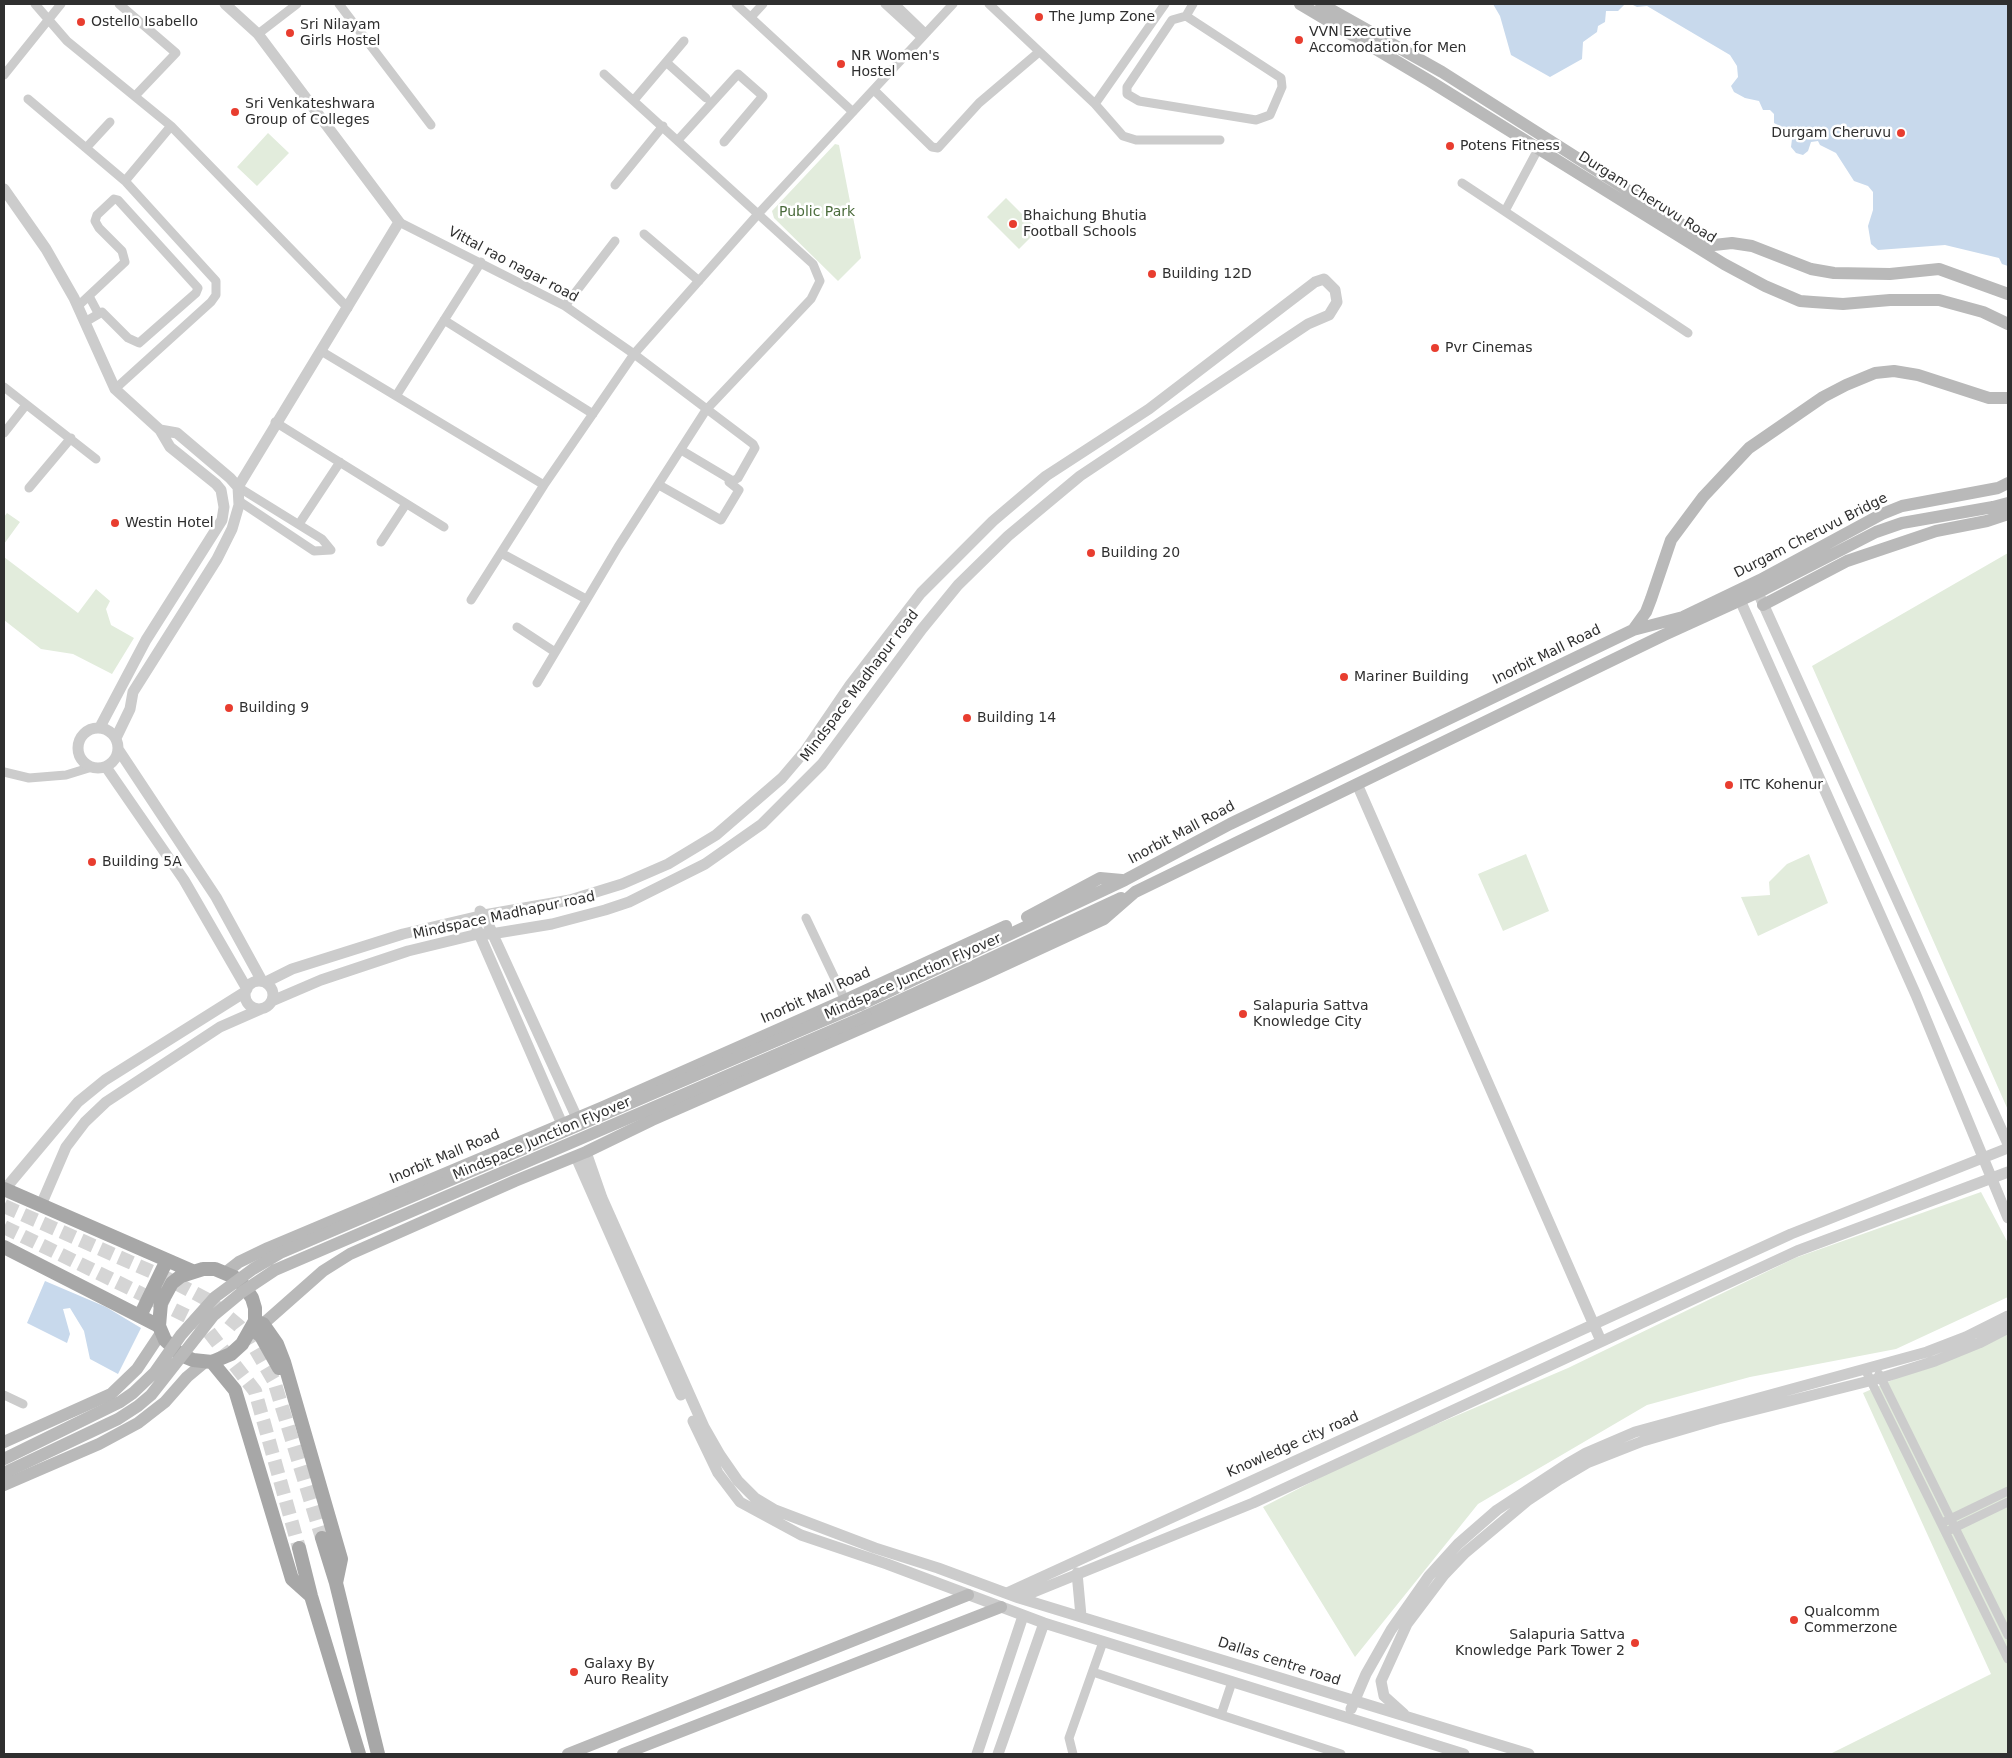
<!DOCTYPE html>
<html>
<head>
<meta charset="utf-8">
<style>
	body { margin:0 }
	#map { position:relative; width:2012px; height:1758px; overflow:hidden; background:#fff; font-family:"DejaVu Sans",sans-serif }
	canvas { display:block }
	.frame { position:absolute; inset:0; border:5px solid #2f2f2f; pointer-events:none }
</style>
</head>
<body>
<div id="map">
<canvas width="2012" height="1758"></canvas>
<div class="frame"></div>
</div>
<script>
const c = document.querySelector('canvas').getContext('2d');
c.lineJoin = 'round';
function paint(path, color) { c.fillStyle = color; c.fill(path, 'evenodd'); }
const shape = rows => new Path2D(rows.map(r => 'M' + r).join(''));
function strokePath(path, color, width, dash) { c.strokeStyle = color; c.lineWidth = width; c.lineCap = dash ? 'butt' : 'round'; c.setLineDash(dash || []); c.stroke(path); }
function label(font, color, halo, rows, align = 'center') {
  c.font = font + ' "DejaVu Sans",sans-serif'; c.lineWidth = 5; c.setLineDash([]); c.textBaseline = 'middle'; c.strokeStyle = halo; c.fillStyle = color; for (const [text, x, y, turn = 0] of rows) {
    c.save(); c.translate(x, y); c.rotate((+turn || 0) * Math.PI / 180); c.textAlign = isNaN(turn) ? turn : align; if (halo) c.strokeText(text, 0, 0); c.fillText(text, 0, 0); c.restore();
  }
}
const green = shape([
	[268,133,289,153,257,186,237,167],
	[835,144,839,145,861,258,838,281,774,218,772,211],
	[1006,198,1038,230,1019,249,987,217],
	[7,513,20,522,4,544,4,517],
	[2008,553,2008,1110,1812,666],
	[4,557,78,613,96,589,110,601,106,609,111,625,134,638,112,674,73,654,41,649,4,620],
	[1526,854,1549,911,1503,931,1478,874],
	[1809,854,1828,903,1758,936,1741,897,1770,895,1769,882,1787,864],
	[1981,1192,2008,1243,2008,1297,1896,1349,1750,1377,1647,1405,1478,1504,1355,1657,1263,1507,1362,1456,1568,1368,1795,1258],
	[2008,1329,2008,1754,1830,1754,1991,1674,1863,1393]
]);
const water = shape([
	[1493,4,1625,4,1618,11,1606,11,1605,22,1598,26,1597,32,1583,42,1582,59,1550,77,1511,55,1500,16],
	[1631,4,2008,4,2008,266,2002,264,1999,258,1945,245,1878,250,1871,244,1868,226,1873,210,1873,192,1868,186,1854,181,1836,153,1820,145,1818,141,1811,142,1808,151,1803,155,1796,153,1791,147,1792,139,1797,136,1774,123,1774,114,1770,110,1763,110,1759,101,1745,98,1734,92,1731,86,1738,77,1737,66,1730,55,1647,6,1637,7],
	[45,1281,106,1307,141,1328,118,1374,90,1359,84,1331,70,1308,63,1309,70,1334,67,1343,27,1323]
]);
const primaryTunnel = shape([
	[4,1206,168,1279,208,1300,239,1326,252,1343,274,1381,322,1538],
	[4,1227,193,1319,209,1332,255,1391,299,1548]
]);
const minor = shape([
	[35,4,67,41,171,126,348,308],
	[119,4,176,53,135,96],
	[339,4,431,125],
	[736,4,853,112],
	[885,4,921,37],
	[895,4,925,33],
	[989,4,1095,104,1123,136,1136,140,1220,140],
	[1186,16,1172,20,1127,87,1127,94,1139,101,1256,120,1270,115,1282,87,1281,78,1186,16,1193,4],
	[751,17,763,4],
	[258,34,297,4],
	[666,62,706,98],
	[4,75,61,4],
	[875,91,932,147,938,148,979,103,1039,52],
	[28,99,125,181,216,281,216,295,211,302,115,389],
	[634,100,684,41],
	[1095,104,1165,4],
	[678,140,738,74,763,96,724,142],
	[86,148,110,122],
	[125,181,171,126],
	[1462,183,1688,333],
	[615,185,663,126],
	[1505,211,1544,138],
	[399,222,565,306,634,354,753,444,755,448,738,478,733,481,681,450],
	[644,234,699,281],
	[89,296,98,313],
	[78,306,125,262,122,251,99,228,95,221,97,215,114,199,118,200,198,288,196,293,139,343,128,338,102,312,85,322],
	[565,306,615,241],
	[444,320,593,414],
	[321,351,544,485],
	[4,387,96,459],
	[396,396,481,262],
	[275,422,444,527],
	[4,433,26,405],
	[659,485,721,520,739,490,729,482],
	[238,487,322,539,331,550],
	[29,488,71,438],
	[239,501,314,551,331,550],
	[299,524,340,462],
	[381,542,406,504],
	[501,553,586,599],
	[471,600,544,485,634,354,759,213,953,4],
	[517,627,555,652],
	[537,683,618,547,706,410,811,299,820,281,813,264,604,74],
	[4,772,29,778,66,775,92,767],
	[806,918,845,1000],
	[1865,1369,2008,1659],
	[1879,1374,2008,1635],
	[4,1395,23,1404],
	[1946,1521,2008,1491],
	[1950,1530,2008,1502],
	[1093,1672,1221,1715],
	[1232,1682,1221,1715,1341,1754],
	[1073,1754,1069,1738,1103,1642]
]);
const tertiary = shape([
	[225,4,258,34,399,222,238,487],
	[4,189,46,249,74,298,115,389,160,430,170,447,216,484,221,490,224,507,222,520,146,640,100,727],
	[1760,597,2008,1144],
	[1740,600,1916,995,2008,1218],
	'78 748a20 20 0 1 1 40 0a20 20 0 1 1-40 0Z',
	[116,738,130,709,133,692,217,559,232,529,239,505,238,487,230,478,177,433,160,430],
	[118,749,216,897,262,981],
	[106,767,184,880,247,989],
	[1357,784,1601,1341],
	[480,911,484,915,577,1118],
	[477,929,562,1124],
	'245 995a14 14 0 1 1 28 0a14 14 0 1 1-28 0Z',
	[266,982,292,969,403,934,484,915,570,900,622,884,668,864,716,835,782,778,805,751,850,685,921,593,993,521,1046,476,1149,409,1315,282,1324,279,1335,290,1337,302,1329,315,1308,324,1080,476,1008,536,958,585,922,629,822,764,762,824,705,864,629,902,605,910,552,924,491,934,478,934,408,951,321,980,272,1001],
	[586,1152,602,1198,704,1427,720,1455,738,1481,755,1498,775,1510,875,1548,938,1568,1019,1598,1529,1754],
	[576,1157,681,1395],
	[5,1189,78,1102,105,1080,245,992],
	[41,1205,66,1147,85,1122,106,1102,220,1027,261,1009],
	[693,1421,718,1473,740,1502,801,1535,887,1564,1044,1623,1464,1754],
	[1077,1573,1081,1616],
	[1007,1593,1791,1234,2008,1148],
	[1019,1598,1253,1503,1797,1251,2008,1172],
	[1351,1709,1366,1674,1391,1630,1429,1576,1458,1544,1497,1510,1567,1464,1586,1453,1635,1432,1927,1352,1966,1337,2008,1316],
	[1404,1714,1384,1696,1381,1681,1407,1624,1444,1575,1465,1553,1527,1501,1560,1479,1587,1463,1643,1441,1718,1419,1881,1378,1935,1361,1979,1343,2008,1328],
	[977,1754,1023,1616],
	[998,1754,1044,1623]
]);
const secondary = shape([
	[1300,4,1428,80,1724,264,1765,286,1800,301,1813,302,1843,304,1890,300,1939,300,1983,312,2008,324],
	[1321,4,1442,72,1714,245,1732,243,1752,246,1811,269,1834,273,1890,274,1939,269,2008,294],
	[1763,605,1847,561,1936,531,1987,521,2008,514],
	[1633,630,1683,617,1760,580,1882,514,1902,506,1998,488,2008,483],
	[1027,917,1100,878,1122,880],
	[860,1005,1125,880,1230,824,1633,630,1646,612,1651,599,1671,540,1703,497,1749,448,1823,397,1846,385,1875,373,1894,371,1918,375,1989,398,2008,398],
	[866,1016,1121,898],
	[225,1273,239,1262,268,1248,603,1107,845,1000,1006,926],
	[263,1324,323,1271,350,1254,515,1181,586,1152,652,1120,983,975,1104,919,1135,892,1664,635,1765,589,1876,532,1902,523,1993,507,2008,503],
	[4,1442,111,1394,137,1369,161,1333],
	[4,1485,99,1444,138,1423,165,1402,187,1377,205,1362],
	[568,1754,968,1595],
	[623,1754,1001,1607]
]);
const primary = shape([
	[4,1189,192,1271],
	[4,1247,159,1326],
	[203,1269,215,1269,234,1277,244,1286,252,1298,255,1308,255,1321,242,1344,231,1354,212,1362,193,1360,181,1355,165,1340,159,1326,161,1303,172,1283,181,1276,203,1269],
	[140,1316,167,1260],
	[255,1321,263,1324,277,1344,284,1362,341,1559,336,1583],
	[256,1332,261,1336,279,1368],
	[212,1362,235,1390,292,1579,311,1596],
	[322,1538,336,1583,378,1754],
	[299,1548,311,1596,359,1754]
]);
const secondaryBridge = shape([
	[4,1459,120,1402,133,1393,155,1372,181,1335,215,1297,253,1269,280,1253,860,1005],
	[4,1473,118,1419,138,1406,151,1395,213,1316,242,1292,275,1270,866,1016]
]);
const markers = [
	[1039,17,5,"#e83d2f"],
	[81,22,5,"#e83d2f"],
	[290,33,5,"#e83d2f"],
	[1299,40,5,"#e83d2f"],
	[841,64,5,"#e83d2f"],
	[235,112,5,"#e83d2f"],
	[1901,133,5,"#e83d2f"],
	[1450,146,5,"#e83d2f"],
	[1013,224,5,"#e83d2f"],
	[1152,274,5,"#e83d2f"],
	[1435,348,5,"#e83d2f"],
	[115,523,5,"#e83d2f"],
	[1091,553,5,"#e83d2f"],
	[1344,677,5,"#e83d2f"],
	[229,708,5,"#e83d2f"],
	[967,718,5,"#e83d2f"],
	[1729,785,5,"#e83d2f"],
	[92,862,5,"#e83d2f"],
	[1243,1014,5,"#e83d2f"],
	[1794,1620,5,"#e83d2f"],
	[1635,1643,5,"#e83d2f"],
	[574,1672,5,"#e83d2f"]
];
const poiNames = [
	["The Jump Zone",1049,17],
	["Ostello Isabello",91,22],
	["Sri Nilayam",300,25],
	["Girls Hostel",300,41],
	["VVN Executive",1309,32],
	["Accomodation for Men",1309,48],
	["NR Women's",851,56],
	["Hostel",851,72],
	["Sri Venkateshwara",245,104],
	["Group of Colleges",245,120],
	["Durgam Cheruvu",1891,133,"right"],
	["Potens Fitness",1460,146],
	["Bhaichung Bhutia",1023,216],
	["Football Schools",1023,232],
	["Building 12D",1162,274],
	["Pvr Cinemas",1445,348],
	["Westin Hotel",125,523],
	["Building 20",1101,553],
	["Mariner Building",1354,677],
	["Building 9",239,708],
	["Building 14",977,718],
	["ITC Kohenur",1739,785],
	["Building 5A",102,862],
	["Salapuria Sattva",1253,1006],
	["Knowledge City",1253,1022],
	["Qualcomm",1804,1612],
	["Commerzone",1804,1628],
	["Salapuria Sattva",1625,1635,"right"],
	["Knowledge Park Tower 2",1625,1651,"right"],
	["Galaxy By",584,1664],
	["Auro Reality",584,1680]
];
const streetNames = [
	["Durgam Cheruvu Road",1647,198,32],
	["Vittal rao nagar road",513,265,28],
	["Durgam Cheruvu Bridge",1811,536,-27],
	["Inorbit Mall Road",1547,655,-26],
	["Mindspace Madhapur road",860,686,-53],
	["Inorbit Mall Road",1182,833,-28],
	["Mindspace Madhapur road",504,916,-12],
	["Mindspace Junction Flyover",913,977,-24],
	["Inorbit Mall Road",816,996,-24],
	["Mindspace Junction Flyover",542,1139,-23],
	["Inorbit Mall Road",445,1157,-23],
	["Knowledge city road",1293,1445,-24],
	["Dallas centre road",1279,1662,18]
];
const parkNames = [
	["Public Park",817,212]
];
paint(green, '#e2ecdc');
paint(water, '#c8d9ec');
strokePath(primaryTunnel, '#d5d5d5', 14, [14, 7]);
strokePath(minor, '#ccc', 9);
strokePath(tertiary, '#ccc', 11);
strokePath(secondary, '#b9b9b9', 12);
strokePath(primary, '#a7a7a7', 14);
strokePath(secondaryBridge, '#b9b9b9', 12);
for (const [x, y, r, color] of markers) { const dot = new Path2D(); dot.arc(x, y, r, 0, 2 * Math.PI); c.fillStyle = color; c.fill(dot); strokePath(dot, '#fff', 2); }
label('14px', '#2f2f2f', '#fff', poiNames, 'left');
label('14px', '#2f2f2f', '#fff', streetNames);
label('14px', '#4a6b3b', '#fff', parkNames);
</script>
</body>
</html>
